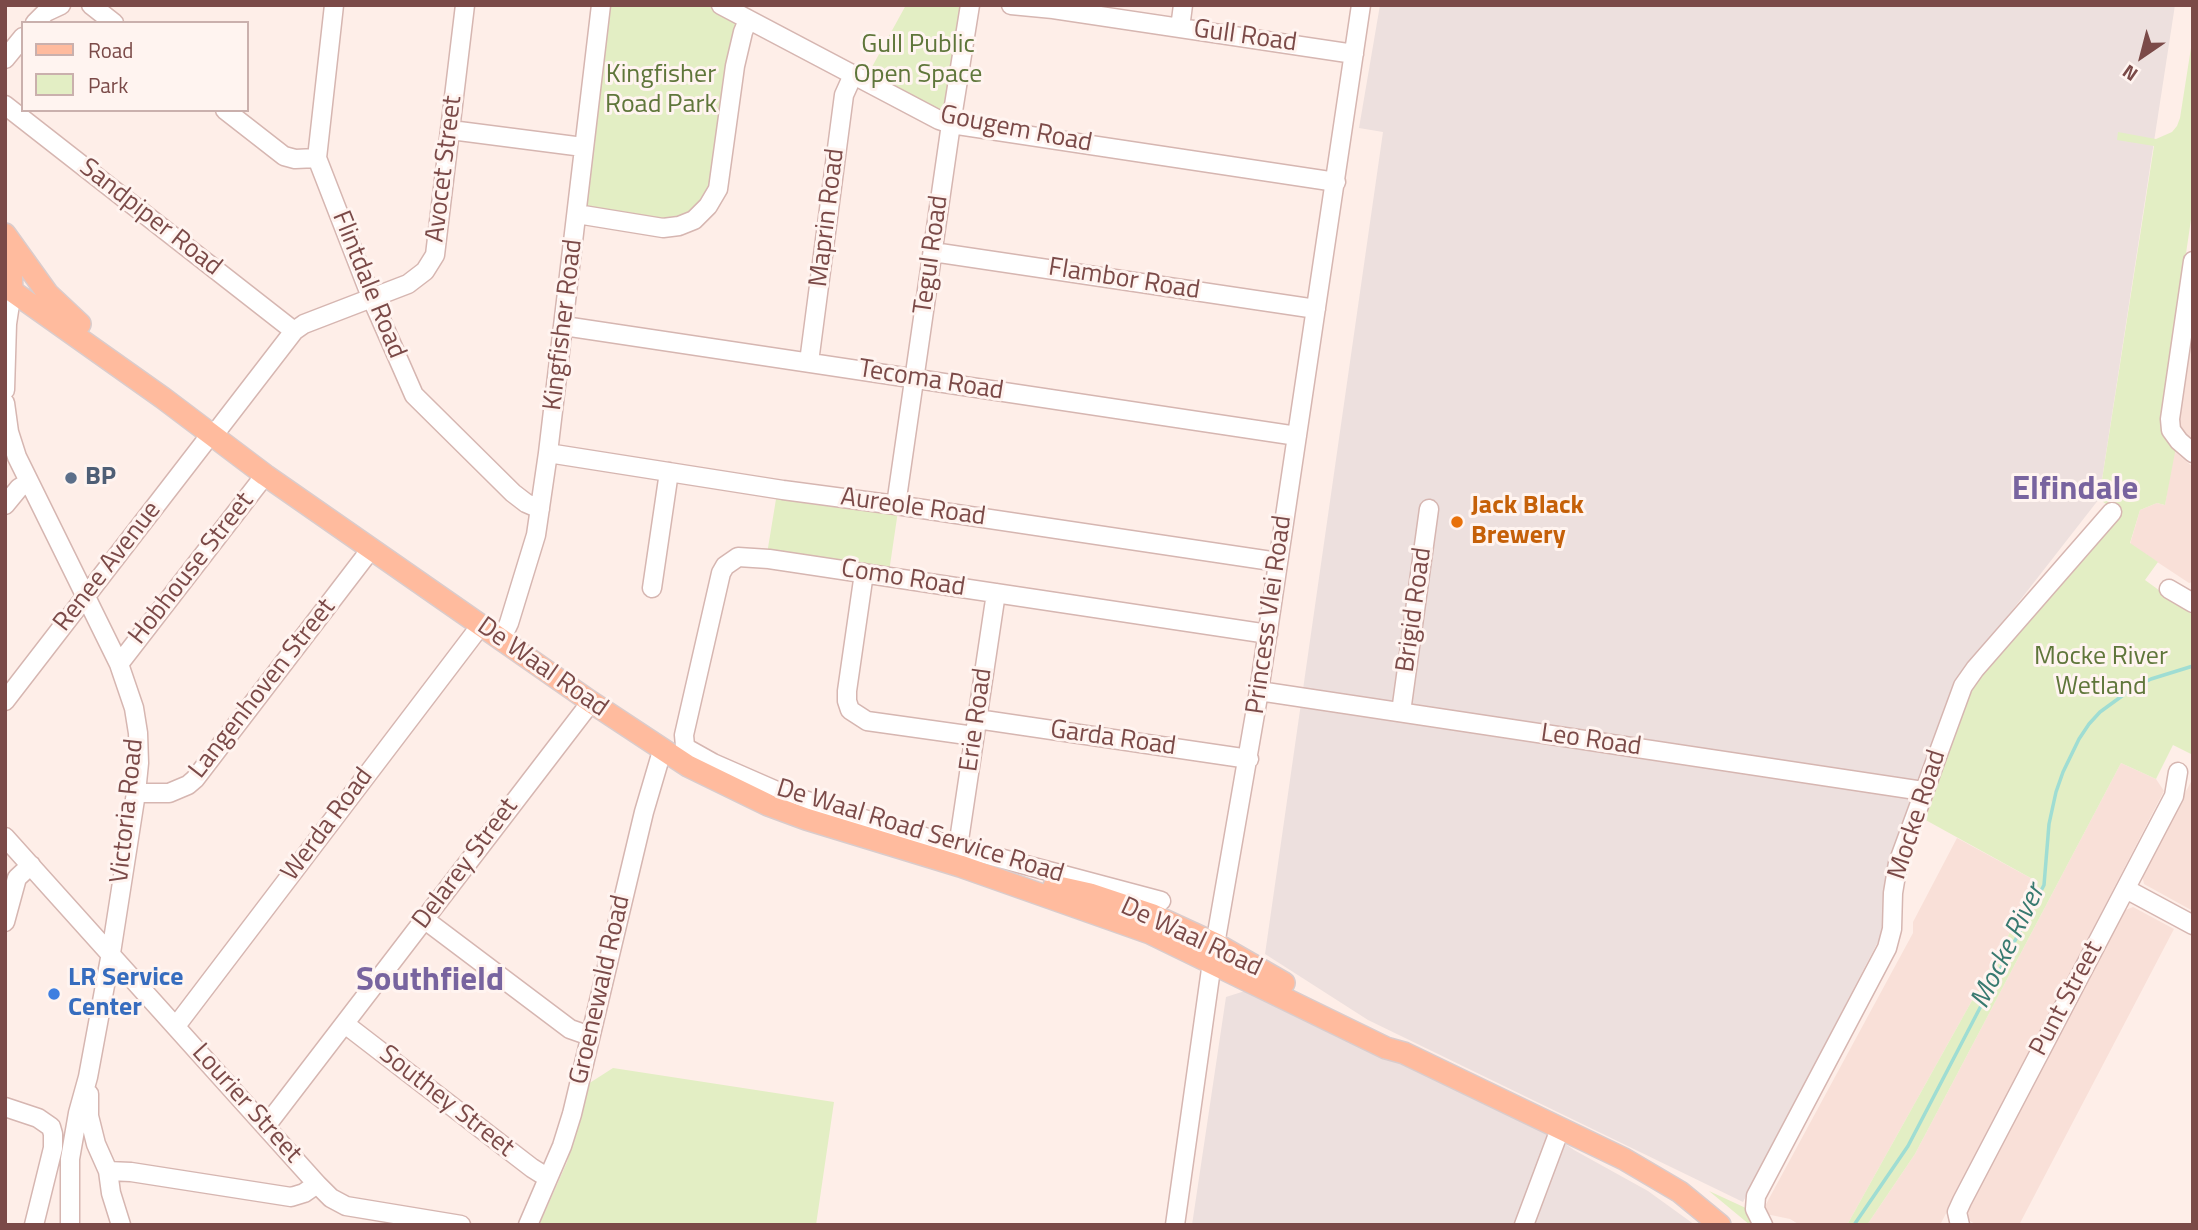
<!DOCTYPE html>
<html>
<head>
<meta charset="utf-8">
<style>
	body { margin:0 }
	#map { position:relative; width:2198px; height:1230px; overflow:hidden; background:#feeee8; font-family:"Titillium Web",sans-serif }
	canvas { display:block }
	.frame { position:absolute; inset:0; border:7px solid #7b4a48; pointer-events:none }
	.legend { position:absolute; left:21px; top:21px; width:228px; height:91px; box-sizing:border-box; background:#fff4f0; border:2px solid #cab0ad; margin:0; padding:9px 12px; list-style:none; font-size:21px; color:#7b4a48 }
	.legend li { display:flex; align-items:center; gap:14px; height:35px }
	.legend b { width:35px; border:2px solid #cab0ad }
	.north { position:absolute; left:2107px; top:21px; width:70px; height:70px; -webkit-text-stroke:5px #fff4f0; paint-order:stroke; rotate:215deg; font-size:19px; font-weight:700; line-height:28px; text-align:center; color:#7b4a48 }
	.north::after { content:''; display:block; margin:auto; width:24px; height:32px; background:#7b4a48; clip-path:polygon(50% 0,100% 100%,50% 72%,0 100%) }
</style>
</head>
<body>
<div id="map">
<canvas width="2198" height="1230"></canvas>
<div class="frame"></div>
<ul class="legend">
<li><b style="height:9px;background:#ffbb9e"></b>Road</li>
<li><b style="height:19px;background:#e3eec4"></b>Park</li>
</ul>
<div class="north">N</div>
</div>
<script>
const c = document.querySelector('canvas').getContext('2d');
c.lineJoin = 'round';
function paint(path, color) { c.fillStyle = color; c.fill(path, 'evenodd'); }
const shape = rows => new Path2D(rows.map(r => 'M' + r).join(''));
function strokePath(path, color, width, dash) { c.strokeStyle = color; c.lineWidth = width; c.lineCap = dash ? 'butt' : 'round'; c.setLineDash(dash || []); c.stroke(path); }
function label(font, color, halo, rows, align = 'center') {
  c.font = font + ' "Titillium Web",sans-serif'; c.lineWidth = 6; c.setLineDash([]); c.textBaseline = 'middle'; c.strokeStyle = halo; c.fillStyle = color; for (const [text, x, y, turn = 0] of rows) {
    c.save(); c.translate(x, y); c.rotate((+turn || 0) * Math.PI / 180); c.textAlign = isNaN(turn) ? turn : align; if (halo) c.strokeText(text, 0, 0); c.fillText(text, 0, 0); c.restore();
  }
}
const residential = shape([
	[2193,261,2193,453,2171,430],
	[2174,451,2193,467,2193,582,2189,583,2130,544,2140,510,2157,503,2165,505],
	[2121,763,2156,779,2164,791,1940,1225,1867,1225,1915,1154],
	[2193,778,2193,911,2144,884,2142,874],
	[1957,838,2038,882,1847,1225,1800,1225,1790,1219,1766,1214,1765,1206,1913,933,1913,922],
	[2133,907,2174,929,2019,1225,1977,1225,1970,1221,1965,1213,2123,911]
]);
const industrial = shape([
	[1380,5,2175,5,2099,499,1961,676,1888,866,1882,934,1743,1202,1368,1020,1265,954,1383,132,1359,128],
	[1248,990,1541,1127,1574,1150,1648,1191,1695,1225,1192,1225,1226,997]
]);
const green = shape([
	[601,5,721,5,748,20,718,189,679,226,577,214],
	[906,5,962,5,945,108,942,110,939,111,867,76],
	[2193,35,2193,206,2161,423,2164,436,2176,447,2165,505,2157,503,2140,510,2130,543,2158,562,2145,580,2193,615,2193,755,2173,745,2156,779,2121,763,1915,1154,1867,1225,1847,1225,2038,882,1922,818,1975,681,2093,542,2096,544,2120,514,2099,499,2154,146,2117,140,2118,132,2156,139,2172,132,2177,126,2180,118],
	[777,493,898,511,889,572,767,554],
	[613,1068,834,1102,816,1225,539,1225,567,1162,588,1084],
	[1709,1191,1748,1209,1755,1225,1750,1225]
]);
const stream = shape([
	[1854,1225,1908,1146,2044,885,2049,824,2056,792,2063,772,2079,739,2089,724,2100,712,2133,688,2151,679,2193,666]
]);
const minor = shape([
	[91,5,114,23],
	[334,5,317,158,371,297,414,395,513,493,526,503,540,509],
	[721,5,939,120,951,124,1336,182],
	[1011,5,1053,9,1354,54],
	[35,23,46,12,61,5],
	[1180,28,1183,5],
	[5,59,23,37],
	[5,105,294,331],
	[225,110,284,156,295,159,317,158],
	[451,130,583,147],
	[577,214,663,228,679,226,694,220,708,206,718,189,735,66,743,32,748,20],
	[933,252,1316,309],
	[2193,261,2170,419,2171,430,2179,441,2193,453],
	[564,326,1297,436],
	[809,362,844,95,853,75],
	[5,390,7,324,12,291],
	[5,403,9,432,17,457,119,664,134,708,138,733,139,763,136,793,111,953,88,1077,78,1113,70,1159,70,1225],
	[548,453,783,490,896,505,1278,562],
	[5,505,19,488,29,482],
	[896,505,951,124,970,5],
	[864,573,847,691,847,701,850,710,867,721,974,736],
	[652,588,669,472],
	[2169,589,2193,603],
	[501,640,509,623,536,535,548,453,601,5],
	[119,664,265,475],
	[1259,691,1923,791],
	[5,701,211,434,220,427,294,331,304,324,408,284,425,271,435,255,465,5],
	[1401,712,1429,509],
	[977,719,1249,759],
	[136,793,169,793,188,785,195,779,371,549],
	[5,837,317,1184],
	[958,847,996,593],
	[2126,889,2193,925],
	[1161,901,958,847,847,814,777,791,713,763,688,749,685,746,684,735,721,573,725,566,738,557,769,559,1268,634],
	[424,919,570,1029,590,1036],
	[5,922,17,878,31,865],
	[345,1024,532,1168,548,1178],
	[176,1026,481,625],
	[89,1094,89,1116,96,1144,108,1171,111,1193,121,1225],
	[5,1107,38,1118,51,1127,53,1134,53,1148,34,1225],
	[266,1126,591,702],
	[108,1171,131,1172,291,1197,304,1193,317,1184,331,1198,346,1206,461,1225],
	[528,1225,562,1146,572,1114,644,812,662,751],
	[1175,1225,1212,962,1259,691,1361,5],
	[1524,1225,1560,1129],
	[1763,1225,1755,1209,1756,1196,1887,948,1892,929,1893,893,1898,863,1963,686,1975,669,2112,512],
	[1960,1225,1957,1212,1962,1201,2174,796,2178,772]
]);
const major = shape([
	[5,234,48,294,80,324],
	[5,244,11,266,12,291],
	[12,291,163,398,265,475,591,702,688,766,768,805,806,819,960,866,1150,933,1386,1048,1404,1053,1624,1159,1680,1192,1720,1225],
	[1054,886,1090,894,1153,915,1216,944,1284,983]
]);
const markers = [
	[71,478,7,"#5c6f8a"],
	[1457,522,7,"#e8710a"],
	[54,994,7,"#3f7fe0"]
];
const streetNames = [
	["Gull Road",1245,37,8],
	["Gougem Road",1016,130,11],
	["Avocet Street",445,169,-83],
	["Sandpiper Road",150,218,38],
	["Maprin Road",828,218,-83],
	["Tegul Road",932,255,-82],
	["Flambor Road",1124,280,9],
	["Flintdale Road",368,285,68],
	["Kingfisher Road",564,325,-83],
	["Tecoma Road",931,381,9],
	["Aureole Road",913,508,8],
	["Renee Avenue",108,567,-52],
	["Hobhouse Street",192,569,-52],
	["Como Road",903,579,9],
	["Brigid Road",1415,610,-82],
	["Princess Vlei Road",1270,615,-82],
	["De Waal Road",542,668,35],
	["Langenhoven Street",263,689,-52],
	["Erie Road",977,720,-82],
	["Garda Road",1113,739,8],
	["Leo Road",1591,741,8],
	["Victoria Road",128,811,-84],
	["Mocke Road",1918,815,-72],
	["Werda Road",328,825,-53],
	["De Waal Road Service Road",920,832,17],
	["Delarey Street",466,864,-53],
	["De Waal Road",1191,938,25],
	["Groenewald Road",601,990,-77],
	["Punt Street",2067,999,-62],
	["Southey Street",446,1102,38],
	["Lourier Street",246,1104,48]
];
const parkNames = [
	["Gull Public",918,46],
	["Open Space",918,76],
	["Kingfisher",661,76],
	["Road Park",661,106],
	["Mocke River",2101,658],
	["Wetland",2101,688]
];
const serviceNames = [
	["BP",85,478]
];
const foodNames = [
	["Jack Black",1471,507],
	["Brewery",1471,537]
];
const shopNames = [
	["LR Service",68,979],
	["Center",68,1009]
];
const waterNames = [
	["Mocke River",2009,947,-64]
];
const districtNames = [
	["Elfindale",2075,491],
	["Southfield",430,982]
];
paint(residential, '#f9e0d8');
paint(industrial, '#ede0de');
paint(green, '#e3eec4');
strokePath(stream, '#9fddd3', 3.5);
strokePath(minor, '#d6b6b1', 21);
strokePath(major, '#dacccc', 24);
strokePath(minor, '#fff', 18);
strokePath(major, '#ffbb9e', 21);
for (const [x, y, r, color] of markers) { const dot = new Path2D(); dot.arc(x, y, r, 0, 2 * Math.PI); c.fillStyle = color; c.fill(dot); strokePath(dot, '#fff4f0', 2.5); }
label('26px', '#7b4a48', '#fff4f0', streetNames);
label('26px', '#5f763a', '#fff4f0', parkNames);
label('bold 26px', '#4e5e75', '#fff4f0', serviceNames, 'left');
label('bold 26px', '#c56008', '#fff4f0', foodNames, 'left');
label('bold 26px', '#366cbe', '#fff4f0', shopNames, 'left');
label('italic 28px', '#387a70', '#fff4f0', waterNames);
label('bold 33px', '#78649f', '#fff4f0', districtNames);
</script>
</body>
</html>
